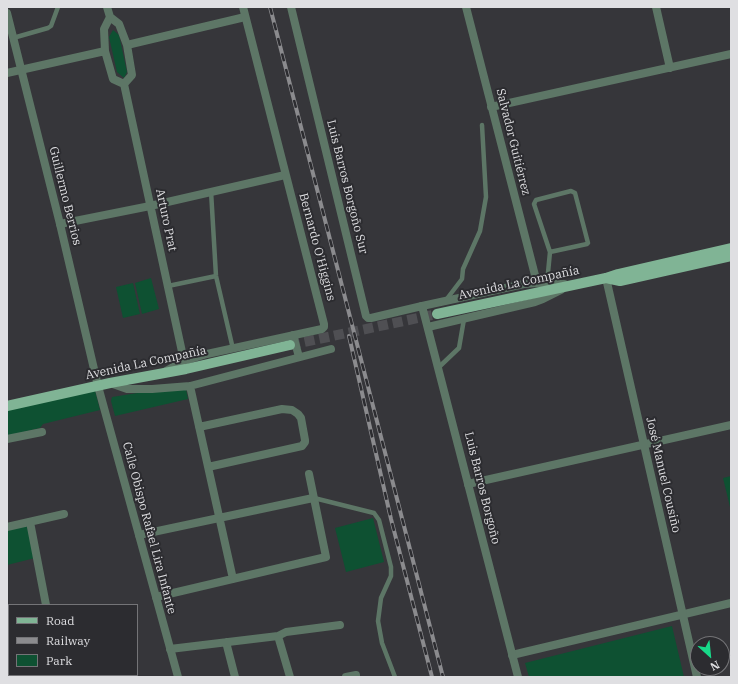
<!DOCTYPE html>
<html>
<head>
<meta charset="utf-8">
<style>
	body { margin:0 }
	#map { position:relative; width:738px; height:684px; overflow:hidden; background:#36363a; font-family:"IBM Plex Serif",serif }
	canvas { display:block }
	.frame { position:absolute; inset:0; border:8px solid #dfdfe2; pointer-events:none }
	.legend { position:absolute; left:8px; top:604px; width:130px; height:72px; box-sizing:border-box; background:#2c2c30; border:1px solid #747477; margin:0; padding:5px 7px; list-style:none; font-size:12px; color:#dfdfe2 }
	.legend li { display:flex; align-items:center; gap:8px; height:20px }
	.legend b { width:20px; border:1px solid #747477 }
	.north { position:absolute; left:690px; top:636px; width:40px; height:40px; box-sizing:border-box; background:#2c2c30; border:1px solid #747477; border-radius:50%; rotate:153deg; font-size:11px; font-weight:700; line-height:16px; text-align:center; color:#dfdfe2 }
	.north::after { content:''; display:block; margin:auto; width:14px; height:18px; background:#18d989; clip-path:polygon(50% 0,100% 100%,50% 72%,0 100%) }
</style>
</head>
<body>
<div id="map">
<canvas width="738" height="684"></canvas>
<div class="frame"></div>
<ul class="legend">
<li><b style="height:5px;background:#80b495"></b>Road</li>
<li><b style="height:5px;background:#8b8b8e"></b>Railway</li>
<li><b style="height:11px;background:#0e5132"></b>Park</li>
</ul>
<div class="north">N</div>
</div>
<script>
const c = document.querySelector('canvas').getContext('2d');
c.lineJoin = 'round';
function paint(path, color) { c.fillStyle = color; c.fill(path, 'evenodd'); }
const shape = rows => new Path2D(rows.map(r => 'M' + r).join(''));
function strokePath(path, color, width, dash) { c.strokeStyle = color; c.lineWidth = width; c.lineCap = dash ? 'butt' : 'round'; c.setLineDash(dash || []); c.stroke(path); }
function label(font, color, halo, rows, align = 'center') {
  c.font = font + ' "IBM Plex Serif",serif'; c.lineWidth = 4; c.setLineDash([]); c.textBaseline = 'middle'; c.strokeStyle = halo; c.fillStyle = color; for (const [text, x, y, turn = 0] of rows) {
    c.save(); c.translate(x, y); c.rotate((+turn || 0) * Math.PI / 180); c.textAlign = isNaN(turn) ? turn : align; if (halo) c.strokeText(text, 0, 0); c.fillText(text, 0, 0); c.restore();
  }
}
const green = shape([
	[113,30,119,35,127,72,124,78,117,72,109,37],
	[151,278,159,309,142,314,135,283],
	[133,283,140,314,123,318,116,287],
	[186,389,188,399,115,416,111,401,112,397,150,391],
	[95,390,100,410,43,424,40,428,7,436,7,410],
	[731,476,731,507,730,507,723,478],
	[373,518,384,562,346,572,335,528],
	[27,526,35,558,7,565,7,530],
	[672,626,684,677,529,677,525,663]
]);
const primaryTunnel = shape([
	[290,345,437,314]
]);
const service = shape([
	[13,38,48,28,51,26,58,7],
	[211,191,216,276,233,349],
	[547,283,550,252,534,204,536,200,571,191,575,193,588,243,587,244,550,252],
	[168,286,216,276],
	[446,300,462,279,463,269,480,231,486,197,482,125],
	[438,368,459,348,464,319],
	[314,498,374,513,379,520,391,567,391,576,381,598,378,621,382,643,395,677]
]);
const minor = shape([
	[107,7,110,17,119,24,127,45,132,75,124,84],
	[466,7,537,283],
	[656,7,670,68],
	[110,17,104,29,105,51,113,79,124,84],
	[127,45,245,17],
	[7,73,105,51],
	[124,84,184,361],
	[491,107,731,54],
	[60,224,150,206,285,175],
	[422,306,524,284,537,283,564,284],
	[428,327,535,302,543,299,561,290],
	[293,335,299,357],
	[110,383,127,389,152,389,190,386,331,349],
	[190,386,233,579],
	[199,427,282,409,292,410,298,414,301,418,305,440,305,442,302,446,208,467],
	[7,439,42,432],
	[468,484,731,425],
	[30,522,46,605],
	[7,527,64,514],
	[139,535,313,498],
	[156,597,326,557,309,474],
	[278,636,290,677],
	[226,642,235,677],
	[7,643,9,643],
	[170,649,278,636,286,632,340,625],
	[512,655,731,603],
	[32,675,32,677],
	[79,675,79,677],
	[346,677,356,675]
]);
const tertiary = shape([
	[291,7,366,316,368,318,371,318,422,306,518,677],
	[7,13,60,224,98,386,178,677],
	[606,278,697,677],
	[166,371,184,361,207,354,322,329,324,327,324,324,243,7]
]);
const primary = shape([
	[606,278,620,281,731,256],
	[437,314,606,278,618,274,731,248],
	[7,406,110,383,186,369,290,345]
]);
const rail = shape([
	[270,7,443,677],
	[349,336,391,519,432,677]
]);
const streetNames = [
	["Salvador Guitiérrez",513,142,76],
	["Luis Barros Borgoño Sur",347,187,76],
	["Guillermo Berrios",65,196,76],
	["Arturo Prat",166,220,78],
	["Bernardo O'Higgins",317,247,75],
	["Avenida La Compañía",519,283,-12],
	["Avenida La Compañía",146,363,-12],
	["José Manuel Cousiño",663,475,77],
	["Luis Barros Borgoño",482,488,76],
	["Calle Obispo Rafael Lira Infante",149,528,75]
];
paint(green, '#0e5132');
strokePath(primaryTunnel, '#4f4f53', 10, [10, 5]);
strokePath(service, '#5d7666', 4.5);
strokePath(minor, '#5d7666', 8);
strokePath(tertiary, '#5d7666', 8);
strokePath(primary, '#80b495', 10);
strokePath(rail, '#8b8b8e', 4);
strokePath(rail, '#2c2c30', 2.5, [8]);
label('12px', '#dfdfe2', '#2c2c30', streetNames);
</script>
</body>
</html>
